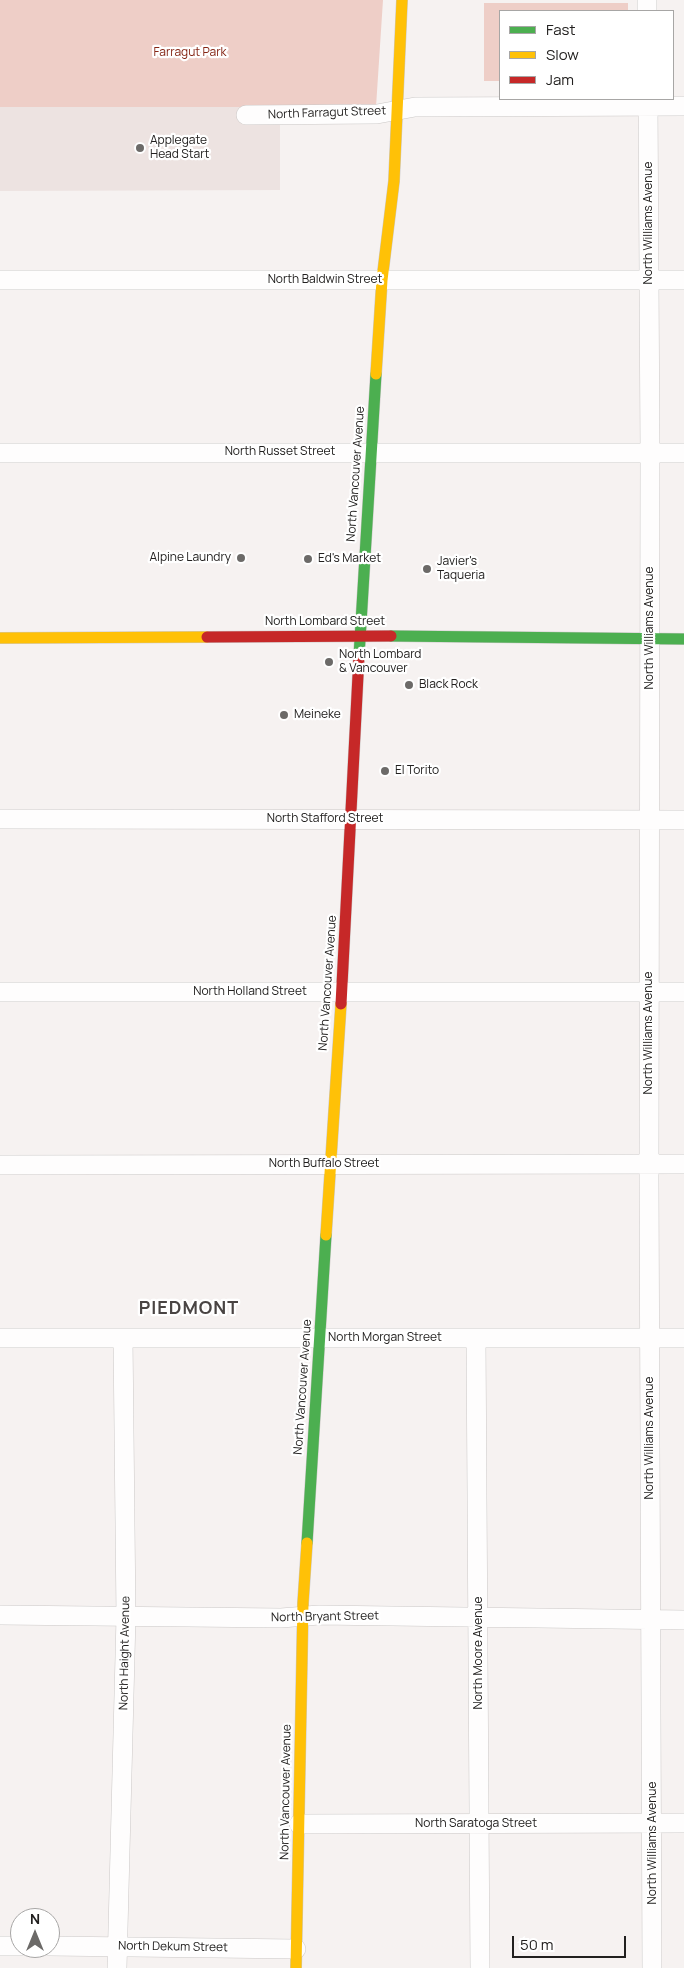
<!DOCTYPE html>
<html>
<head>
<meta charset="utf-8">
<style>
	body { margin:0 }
	#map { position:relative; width:684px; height:1968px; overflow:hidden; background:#f6f2f1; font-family:Manrope,sans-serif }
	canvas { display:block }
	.legend { position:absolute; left:499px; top:10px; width:175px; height:90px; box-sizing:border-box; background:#fff; border:1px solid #a7a6a5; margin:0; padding:6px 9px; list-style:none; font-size:15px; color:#22201f }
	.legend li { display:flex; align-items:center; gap:10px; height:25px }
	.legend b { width:25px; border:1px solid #a7a6a5 }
	.north { position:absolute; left:10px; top:1908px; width:50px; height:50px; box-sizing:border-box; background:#fff; border:1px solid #a7a6a5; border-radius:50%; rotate:0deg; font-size:14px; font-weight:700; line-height:20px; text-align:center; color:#22201f }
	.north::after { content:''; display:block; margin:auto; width:18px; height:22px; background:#6c6a68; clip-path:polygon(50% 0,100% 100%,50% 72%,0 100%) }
	.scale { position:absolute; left:512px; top:1936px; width:114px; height:22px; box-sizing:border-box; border:2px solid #22201f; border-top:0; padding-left:6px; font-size:15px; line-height:18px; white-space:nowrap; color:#22201f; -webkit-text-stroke:4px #fff; paint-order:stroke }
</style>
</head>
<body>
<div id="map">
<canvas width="684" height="1968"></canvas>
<ul class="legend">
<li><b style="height:6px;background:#4caf50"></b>Fast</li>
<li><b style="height:6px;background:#ffc107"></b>Slow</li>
<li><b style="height:6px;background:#c62828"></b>Jam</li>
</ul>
<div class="north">N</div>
<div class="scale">50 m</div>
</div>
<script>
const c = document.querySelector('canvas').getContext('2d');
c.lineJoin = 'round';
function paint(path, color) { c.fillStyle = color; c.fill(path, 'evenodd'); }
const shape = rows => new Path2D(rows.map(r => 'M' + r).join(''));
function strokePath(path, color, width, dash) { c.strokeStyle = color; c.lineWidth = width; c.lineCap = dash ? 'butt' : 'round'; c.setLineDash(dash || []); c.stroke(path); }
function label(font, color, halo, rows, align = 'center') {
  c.font = font + ' Manrope,sans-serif'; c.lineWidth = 4.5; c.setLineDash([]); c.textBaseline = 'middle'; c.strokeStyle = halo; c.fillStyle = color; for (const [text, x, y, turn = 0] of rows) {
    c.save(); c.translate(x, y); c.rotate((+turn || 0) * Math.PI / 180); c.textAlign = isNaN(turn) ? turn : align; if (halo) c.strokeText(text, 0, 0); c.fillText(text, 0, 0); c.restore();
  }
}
const built = shape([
	[0,107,280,107,280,190,0,191]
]);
const green = shape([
	[0,0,383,0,376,107,0,107],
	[484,3,628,3,628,11,500,11,500,81,484,81]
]);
const street = shape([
	[647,0,647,11],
	[648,99,650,453,649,1179,652,1968],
	[246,115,377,114,415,107,684,106],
	[0,280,684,280],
	[0,453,684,453],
	[0,819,684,820],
	[0,992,684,992],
	[0,1165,684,1164],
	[0,1338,684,1338],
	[476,1338,480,1968],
	[0,1615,281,1618,319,1615,684,1620],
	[299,1824,684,1823],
	[0,1946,20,1946],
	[50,1946,296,1949],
	[117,1968,126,1617,123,1338]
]);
const fast = shape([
	[391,636,684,639],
	[359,656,376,374],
	[307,1543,326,1235]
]);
const slow = shape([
	[376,374,382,280,394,181,402,0],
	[0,638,207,637],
	[326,1235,341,1004],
	[296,1968,303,1603,307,1543]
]);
const jam = shape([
	[207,637,391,636],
	[341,1004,359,656]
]);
const markers = [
	[140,148,5,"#6c6a68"],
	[241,558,5,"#6c6a68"],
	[308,559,5,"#6c6a68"],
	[427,569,5,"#6c6a68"],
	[329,662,5,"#6c6a68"],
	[409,685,5,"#6c6a68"],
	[284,715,5,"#6c6a68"],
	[385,771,5,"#6c6a68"]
];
const parkNames = [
	["Farragut Park",190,53]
];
const streetNames = [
	["North Farragut Street",327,113,-2],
	["North Williams Avenue",649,223,-90],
	["North Baldwin Street",325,280],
	["North Russet Street",280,452],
	["North Vancouver Avenue",356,474,-86],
	["North Lombard Street",325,622],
	["North Williams Avenue",650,628,-90],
	["North Stafford Street",325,819],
	["North Vancouver Avenue",328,983,-86],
	["North Holland Street",250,992],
	["North Williams Avenue",649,1033,-90],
	["North Buffalo Street",324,1164],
	["North Morgan Street",385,1338],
	["North Vancouver Avenue",303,1387,-86],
	["North Williams Avenue",650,1438,-90],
	["North Bryant Street",325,1617,-1],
	["North Haight Avenue",125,1653,-89],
	["North Moore Avenue",479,1653,-90],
	["North Vancouver Avenue",286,1792,-89],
	["North Saratoga Street",476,1824],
	["North Williams Avenue",653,1843,-90],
	["North Dekum Street",173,1947,1]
];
const poiNames = [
	["Applegate",150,141],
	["Head Start",150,155],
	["Alpine Laundry",231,558,"right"],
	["Ed's Market",318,559],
	["Javier's",437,562],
	["Taqueria",437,576],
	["North Lombard",339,655],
	["& Vancouver",339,669],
	["Black Rock",419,685],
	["Meineke",294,715],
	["El Torito",395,771]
];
const districtNames = [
	["PIEDMONT",189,1309]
];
paint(built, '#ede3e1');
paint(green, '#eecec7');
strokePath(street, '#cbc8c7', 20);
strokePath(fast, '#cbc8c7', 12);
strokePath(slow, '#cbc8c7', 12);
strokePath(jam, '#cbc8c7', 12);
strokePath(street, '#fefdfd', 19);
strokePath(fast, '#4caf50', 11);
strokePath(slow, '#ffc107', 11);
strokePath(jam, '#c62828', 11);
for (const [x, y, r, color] of markers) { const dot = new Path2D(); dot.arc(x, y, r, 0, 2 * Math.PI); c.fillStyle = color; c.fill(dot); strokePath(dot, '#fff', 2); }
label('12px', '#842413', '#fff', parkNames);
label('12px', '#22201f', '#fff', streetNames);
label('12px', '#22201f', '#fff', poiNames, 'left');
c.letterSpacing = '1px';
label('bold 18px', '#494443', '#fff', districtNames);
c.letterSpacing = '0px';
</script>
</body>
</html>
